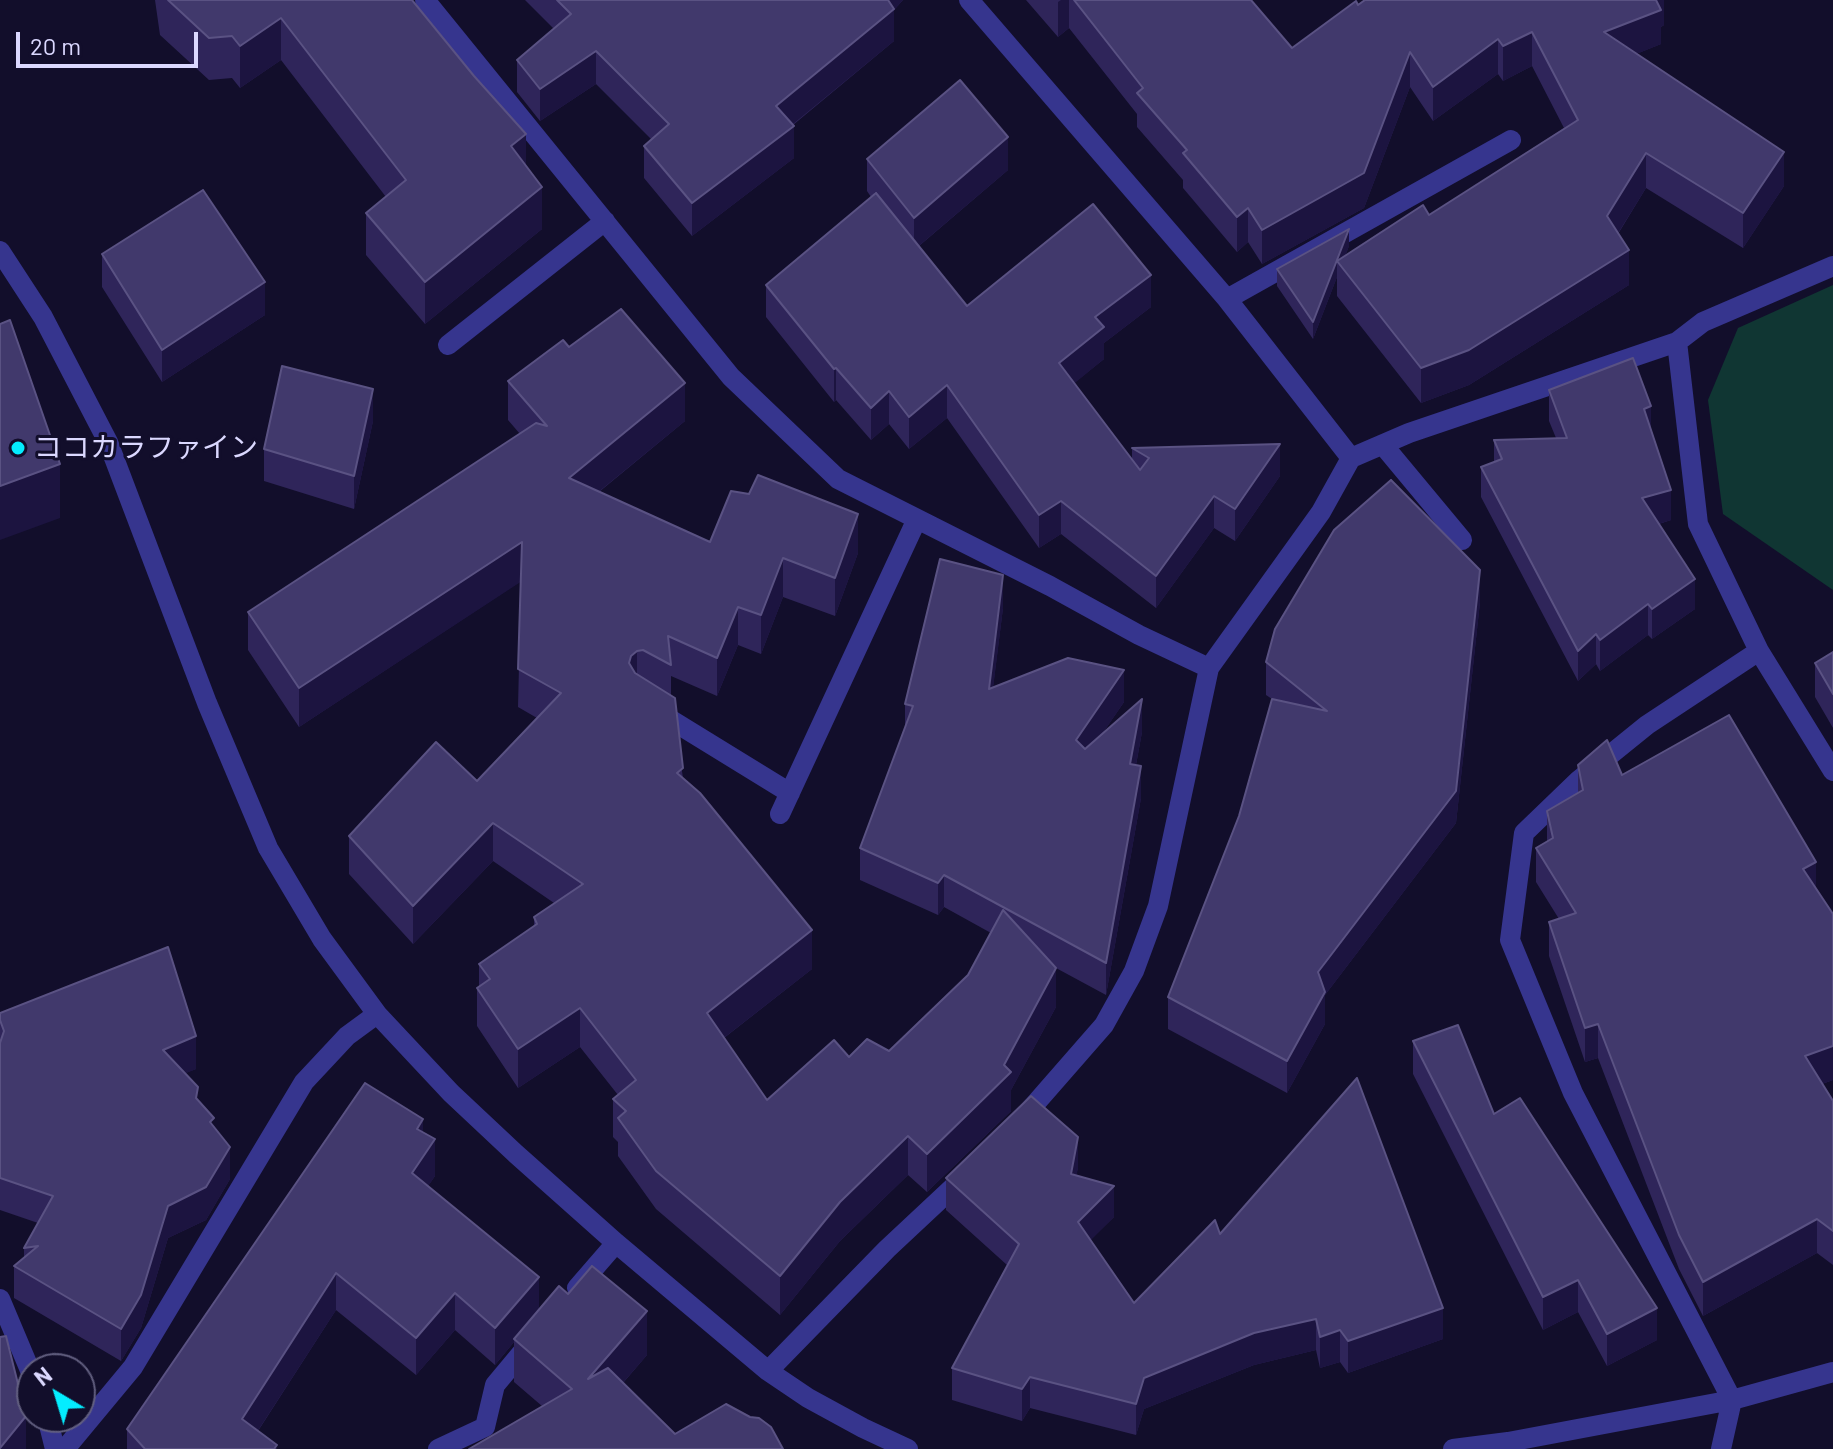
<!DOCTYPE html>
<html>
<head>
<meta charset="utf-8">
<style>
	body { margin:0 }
	#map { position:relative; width:1833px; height:1449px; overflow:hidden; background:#120e2b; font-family:Barlow,sans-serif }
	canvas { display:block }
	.north { position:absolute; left:16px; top:1353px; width:80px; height:80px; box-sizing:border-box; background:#120e2b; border:2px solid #625f80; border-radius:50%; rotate:322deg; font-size:22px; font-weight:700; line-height:32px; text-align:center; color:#dbd8ff }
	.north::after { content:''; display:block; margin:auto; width:28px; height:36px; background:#04edff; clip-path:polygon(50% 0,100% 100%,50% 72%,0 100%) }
	.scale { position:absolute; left:16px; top:32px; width:182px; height:36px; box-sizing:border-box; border:4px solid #dbd8ff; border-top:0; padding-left:10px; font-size:24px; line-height:28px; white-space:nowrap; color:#dbd8ff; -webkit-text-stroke:6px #120e2b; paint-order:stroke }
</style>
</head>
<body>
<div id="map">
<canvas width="1833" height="1449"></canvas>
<div class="north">N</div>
<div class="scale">20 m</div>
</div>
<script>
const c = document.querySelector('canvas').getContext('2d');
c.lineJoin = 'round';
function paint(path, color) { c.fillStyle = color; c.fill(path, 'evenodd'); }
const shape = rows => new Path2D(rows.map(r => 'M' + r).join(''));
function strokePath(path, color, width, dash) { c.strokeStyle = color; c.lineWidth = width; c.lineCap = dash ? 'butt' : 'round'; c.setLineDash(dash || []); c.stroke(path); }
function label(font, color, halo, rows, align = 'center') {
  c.font = font + ' Barlow,"Noto Sans JP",sans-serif'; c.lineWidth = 6; c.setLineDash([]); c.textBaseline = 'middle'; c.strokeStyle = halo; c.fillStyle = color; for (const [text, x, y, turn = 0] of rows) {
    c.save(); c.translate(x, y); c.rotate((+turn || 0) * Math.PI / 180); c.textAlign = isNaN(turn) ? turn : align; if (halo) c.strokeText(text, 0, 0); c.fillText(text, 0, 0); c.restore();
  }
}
const green = shape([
	[1833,285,1833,590,1723,514,1708,400,1738,328]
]);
const minor = shape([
	[425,0,731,377,838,479,1050,586,1139,635,1209,668],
	[969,0,1227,299,1351,458,1321,512,1209,668,1158,906,1134,971,1104,1025,1021,1120],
	[0,251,43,317,108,442,207,703,268,848,322,939,377,1014,451,1093,516,1154,616,1243,768,1371,808,1398,863,1428,908,1449],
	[1227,299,1511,140],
	[1677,342,1703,322,1833,266],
	[448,345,605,221],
	[1383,445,1462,540],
	[1351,458,1409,433,1677,342,1698,524,1759,651],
	[655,710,790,793],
	[780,814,917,519],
	[577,1288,616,1243],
	[0,1299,32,1375],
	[768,1371,887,1249,964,1177],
	[47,1417,55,1449],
	[65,1449,133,1367,304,1082,347,1036,377,1014],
	[438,1449,485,1427,495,1385,530,1343],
	[1453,1449,1508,1442,1732,1400,1833,1372],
	[1721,1449,1732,1400,1573,1093,1510,940,1524,833,1579,780,1647,725,1759,651,1833,771]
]);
const wall = shape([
	[155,0,412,0,526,166,542,229,425,324,366,255,366,213,386,197,281,60,240,88,232,78,209,80,160,35],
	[525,0,903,0,894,10,894,41,793,125,794,158,692,236,644,178,644,146,651,139,596,84,540,121,517,92,517,60,554,29],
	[1026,0,1251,0,1292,48,1358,5,1461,0,1664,0,1664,25,1661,27,1661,44,1636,54,1784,186,1743,248,1646,188,1618,234,1629,285,1469,385,1421,403,1337,296,1337,277,1313,339,1277,286,1277,269,1349,246,1345,256,1429,215,1564,128,1532,66,1503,81,1498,74,1433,121,1410,87,1364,208,1262,264,1248,242,1237,252,1183,188,1183,180,1137,127,1137,114,1069,28,1058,37],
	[867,159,1008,170,919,246,967,306,1151,307,1104,343,1104,359,1074,383,1132,459,1132,448,1280,476,1235,541,1214,528,1156,608,1061,534,1039,548,947,418,909,449,889,424,871,440,836,400,834,402,766,317,766,285,871,197,867,191],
	[102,254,265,315,162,382,102,287],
	[569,347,685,421,599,492,710,542,858,553,835,616,783,597,761,654,738,645,717,696,671,676,671,696,683,778,812,969,724,1038,767,1100,849,1057,889,1051,968,975,991,933,944,907,938,915,860,880,860,848,905,729,905,704,1003,608,993,687,1124,702,1102,734,1142,732,1136,765,1141,798,1106,995,1056,968,1056,1007,1011,1090,1011,1111,927,1192,908,1175,840,1241,780,1315,656,1209,618,1156,618,1142,613,1137,613,1099,618,1095,580,1047,518,1088,477,1026,477,988,479,987,479,964,534,926,534,917,554,903,493,861,413,944,349,874,349,836,477,781,537,718,518,707,521,581,299,727,248,650,248,612,520,434,508,420,508,381],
	[1549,390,1651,429,1671,520,1659,524,1695,609,1652,639,1648,635,1600,671,1596,664,1578,681,1481,497,1481,467,1494,462,1494,440,1556,438,1549,421],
	[373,421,354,509,264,481,264,449],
	[1480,602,1456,823,1325,995,1325,1024,1287,1093,1168,1029,1168,997,1239,816,1272,699,1266,695,1266,662],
	[1833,652,1833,728,1815,697,1815,663],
	[1578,765,1622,775,1816,889,1833,914,1833,1080,1822,1084,1833,1101,1833,1265,1817,1253,1703,1316,1679,1269,1598,1058,1585,1062,1549,956,1549,922,1559,919,1536,882,1536,848,1547,842,1547,811,1578,793],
	[0,1013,196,1069,185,1073,198,1101,214,1127,230,1179,206,1220,168,1238,141,1328,121,1361,14,1298,14,1266,24,1258,24,1248,38,1223,0,1210],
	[1413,1041,1494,1114,1657,1340,1607,1366,1578,1312,1543,1330,1413,1074],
	[423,1132,435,1176,428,1186,539,1310,647,1355,623,1383,675,1434,469,1449,542,1406,514,1382,514,1342,495,1365,455,1330,416,1375,336,1310,258,1431,277,1449,127,1449,127,1429],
	[1078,1168,1076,1175,1114,1217,1090,1240,1134,1303,1220,1234,1443,1339,1348,1373,1340,1362,1320,1368,1316,1350,1254,1365,1144,1409,1136,1435,1030,1408,1022,1421,952,1400,952,1368,1007,1265,946,1210,946,1178]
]);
const shadedWall = shape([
	[881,0,903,0,894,10,894,41,776,138,776,106],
	[1061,0,1069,0,1069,28,1058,37,1058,2],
	[1654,0,1664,0,1664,25,1661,27,1661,44,1604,67,1604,32],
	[281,18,281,60,240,88,240,46],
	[1532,32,1532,66,1503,81,1503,46],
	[1498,39,1498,74,1433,121,1433,87],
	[596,51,596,84,540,121,540,89],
	[1410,52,1410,87,1364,208,1262,264,1262,230],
	[794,126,794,158,692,236,692,203],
	[526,134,526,176,511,146],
	[1008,137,1008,170,914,250,914,218],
	[1784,152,1784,186,1743,248,1743,213],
	[1646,153,1646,188,1607,251,1607,216],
	[542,187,542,229,425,324,425,282],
	[1248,208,1248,242,1237,252,1237,217],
	[1349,229,1349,246,1341,266,1337,261,1337,277,1313,339,1313,322],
	[1629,250,1629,285,1469,385,1421,403,1421,368],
	[1151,275,1151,307,1104,343,1104,359,1059,396,1059,363,1095,317],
	[265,282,265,315,162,382,162,350],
	[836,368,836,400,834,402,834,369],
	[685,383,685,421,569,516,569,478],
	[947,385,947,418,909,449,909,417],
	[373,389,373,421,354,509,354,476],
	[889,391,889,424,871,440,871,408],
	[1651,406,1651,437,1644,409],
	[1280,444,1280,476,1235,541,1235,509],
	[60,464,60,518,0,540,0,486],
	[1671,490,1671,520,1642,529,1642,498],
	[1214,496,1214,528,1156,608,1156,576],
	[1061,501,1061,534,1039,548,1039,515],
	[858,514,858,553,835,616,835,578],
	[522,542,522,581,299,727,299,688],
	[783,558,783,597,761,654,761,615],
	[1480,570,1480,602,1456,823,1325,995,1325,1024,1287,1093,1287,1061,1318,972],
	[1003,575,1003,608,989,721,989,689],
	[1695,579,1695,609,1652,639,1652,609],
	[1648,604,1648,635,1600,671,1600,640],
	[738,607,738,645,717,696,717,658],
	[1596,634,1596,664,1578,681,1578,651],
	[637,651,637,689,629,663,631,656],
	[1124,670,1124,702,1076,772,1076,740],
	[1142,699,1142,732,1130,797,1130,764],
	[1141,766,1141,798,1106,995,1106,963],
	[493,823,493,861,413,944,413,906],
	[1816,862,1816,896,1803,869],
	[944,875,944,907,938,915,938,883],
	[812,930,812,969,707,1051,707,1013],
	[1056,968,1056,1007,1011,1090,1011,1111,927,1192,927,1154,1004,1065],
	[580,1008,580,1047,518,1088,518,1049],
	[1598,1024,1598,1058,1585,1062,1585,1028],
	[196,1036,196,1069,163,1083,163,1050],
	[1833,1046,1833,1080,1805,1090,1805,1056],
	[423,1119,423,1156,435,1139,435,1176,412,1210,412,1173,417,1129],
	[908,1136,908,1175,840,1241,780,1315,780,1276,840,1202],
	[1078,1137,1078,1168,1071,1205,1071,1174],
	[230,1147,230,1179,206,1220,168,1238,141,1328,121,1361,121,1329,168,1206],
	[1114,1186,1114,1217,1078,1253,1078,1222],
	[1817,1219,1817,1253,1703,1316,1703,1282],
	[336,1273,336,1310,246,1449,242,1419],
	[539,1277,539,1314,514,1339,514,1342,495,1365,495,1328],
	[1578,1280,1578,1312,1543,1330,1543,1297],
	[455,1293,455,1330,416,1375,416,1338],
	[1443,1308,1443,1339,1348,1373,1348,1341],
	[1657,1308,1657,1340,1607,1366,1607,1334],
	[647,1311,647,1355,588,1423,588,1379],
	[1316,1319,1316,1350,1254,1365,1144,1409,1136,1435,1136,1404,1144,1378,1254,1333],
	[1340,1330,1340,1362,1320,1368,1320,1337],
	[1030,1377,1030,1408,1022,1421,1022,1389],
	[26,1416,26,1449,0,1449]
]);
const building = shape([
	[168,0,412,0,474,76,526,134,511,146,542,187,425,282,366,213,406,180,281,18,240,46,232,36,209,38,168,0],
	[557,0,888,0,894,9,776,106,794,126,692,203,644,146,669,124,596,51,540,89,517,60,571,14,557,0],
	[1074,0,1251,0,1292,48,1356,1,1358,5,1365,0,1656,0,1661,10,1604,32,1784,152,1743,213,1646,153,1607,216,1629,250,1469,350,1421,368,1337,261,1423,205,1429,215,1578,120,1532,32,1503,46,1498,39,1433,87,1410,52,1364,173,1262,230,1248,208,1237,217,1183,153,1187,150,1137,93,1143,88,1074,0],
	[960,80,1008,137,914,218,867,159,960,80],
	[203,190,265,282,162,350,102,254,203,190],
	[876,193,967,306,1093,204,1151,275,1095,317,1104,327,1059,363,1140,470,1149,458,1132,448,1280,444,1235,509,1214,496,1156,576,1061,501,1039,515,947,385,909,417,889,391,871,408,836,368,834,369,766,285,876,193],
	[1349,229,1313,322,1277,269,1349,229],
	[621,309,685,383,569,478,710,542,731,491,749,494,758,475,858,514,835,578,783,558,761,615,738,607,717,658,668,636,671,665,643,650,637,651,631,656,629,663,635,673,675,698,683,768,677,773,700,793,812,930,707,1013,767,1100,834,1040,849,1057,867,1039,889,1051,968,975,1003,910,1056,968,1004,1065,1011,1072,927,1154,908,1136,840,1202,780,1276,656,1171,618,1118,626,1111,613,1099,636,1080,580,1008,518,1049,477,988,490,979,479,964,537,924,534,917,583,884,493,823,413,906,349,836,436,742,477,781,561,693,518,669,522,542,299,688,248,612,536,423,547,426,508,381,563,340,569,347,621,309],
	[10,320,60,464,0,486,0,324,10,320],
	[1633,358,1651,406,1644,409,1671,490,1642,498,1695,579,1652,609,1648,604,1600,640,1596,634,1578,651,1481,467,1502,459,1494,440,1567,438,1549,390,1633,358],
	[282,366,373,389,354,476,264,449,282,366],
	[1391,480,1480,570,1456,791,1318,972,1325,992,1287,1061,1168,997,1239,816,1272,699,1327,711,1266,662,1275,629,1334,530,1391,480],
	[940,559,1003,575,989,689,1068,658,1124,670,1076,740,1085,749,1142,699,1130,764,1141,766,1106,963,944,875,938,883,860,848,913,706,905,704,940,559],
	[1833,652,1833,694,1815,663,1833,652],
	[1729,715,1816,862,1803,869,1833,914,1833,1046,1805,1056,1833,1101,1833,1231,1817,1219,1703,1282,1679,1235,1598,1024,1585,1028,1549,922,1576,913,1536,848,1553,838,1547,811,1583,790,1578,765,1607,740,1622,775,1729,715],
	[168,947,196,1036,163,1050,198,1087,196,1098,214,1118,210,1122,230,1147,206,1187,168,1206,141,1295,121,1329,14,1266,38,1246,24,1248,53,1196,0,1178,0,1043,4,1031,0,1020,0,1013,168,947],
	[1458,1025,1494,1114,1520,1098,1657,1308,1607,1334,1578,1280,1543,1297,1413,1041,1458,1025],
	[1357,1078,1443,1308,1348,1341,1340,1330,1320,1337,1316,1319,1254,1333,1144,1378,1136,1404,1030,1377,1022,1389,952,1368,1019,1244,946,1178,1031,1096,1078,1137,1071,1174,1114,1186,1078,1222,1134,1303,1215,1220,1220,1234,1357,1078],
	[365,1083,423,1119,417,1129,435,1139,412,1173,539,1277,495,1328,455,1293,416,1338,336,1273,242,1419,277,1445,274,1449,145,1449,127,1429,365,1083],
	[592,1266,647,1311,588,1379,608,1368,675,1434,726,1404,750,1417,759,1418,771,1427,783,1449,469,1449,572,1389,514,1339,559,1286,568,1294,592,1266],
	[6,1336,26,1416,0,1448,0,1337,6,1336]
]);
const markers = [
	[18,448,8,"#04edff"]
];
const poiNames = [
	["ココカラファイン",34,448]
];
paint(green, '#103633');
strokePath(minor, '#36358e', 20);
paint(wall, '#2f255a');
paint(shadedWall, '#1c1440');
paint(building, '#41396c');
strokePath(building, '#5a5283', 2);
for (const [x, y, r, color] of markers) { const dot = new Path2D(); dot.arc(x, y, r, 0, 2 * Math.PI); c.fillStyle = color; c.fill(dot); strokePath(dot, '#120e2b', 3); }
label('28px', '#dbd8ff', '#120e2b', poiNames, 'left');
</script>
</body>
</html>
